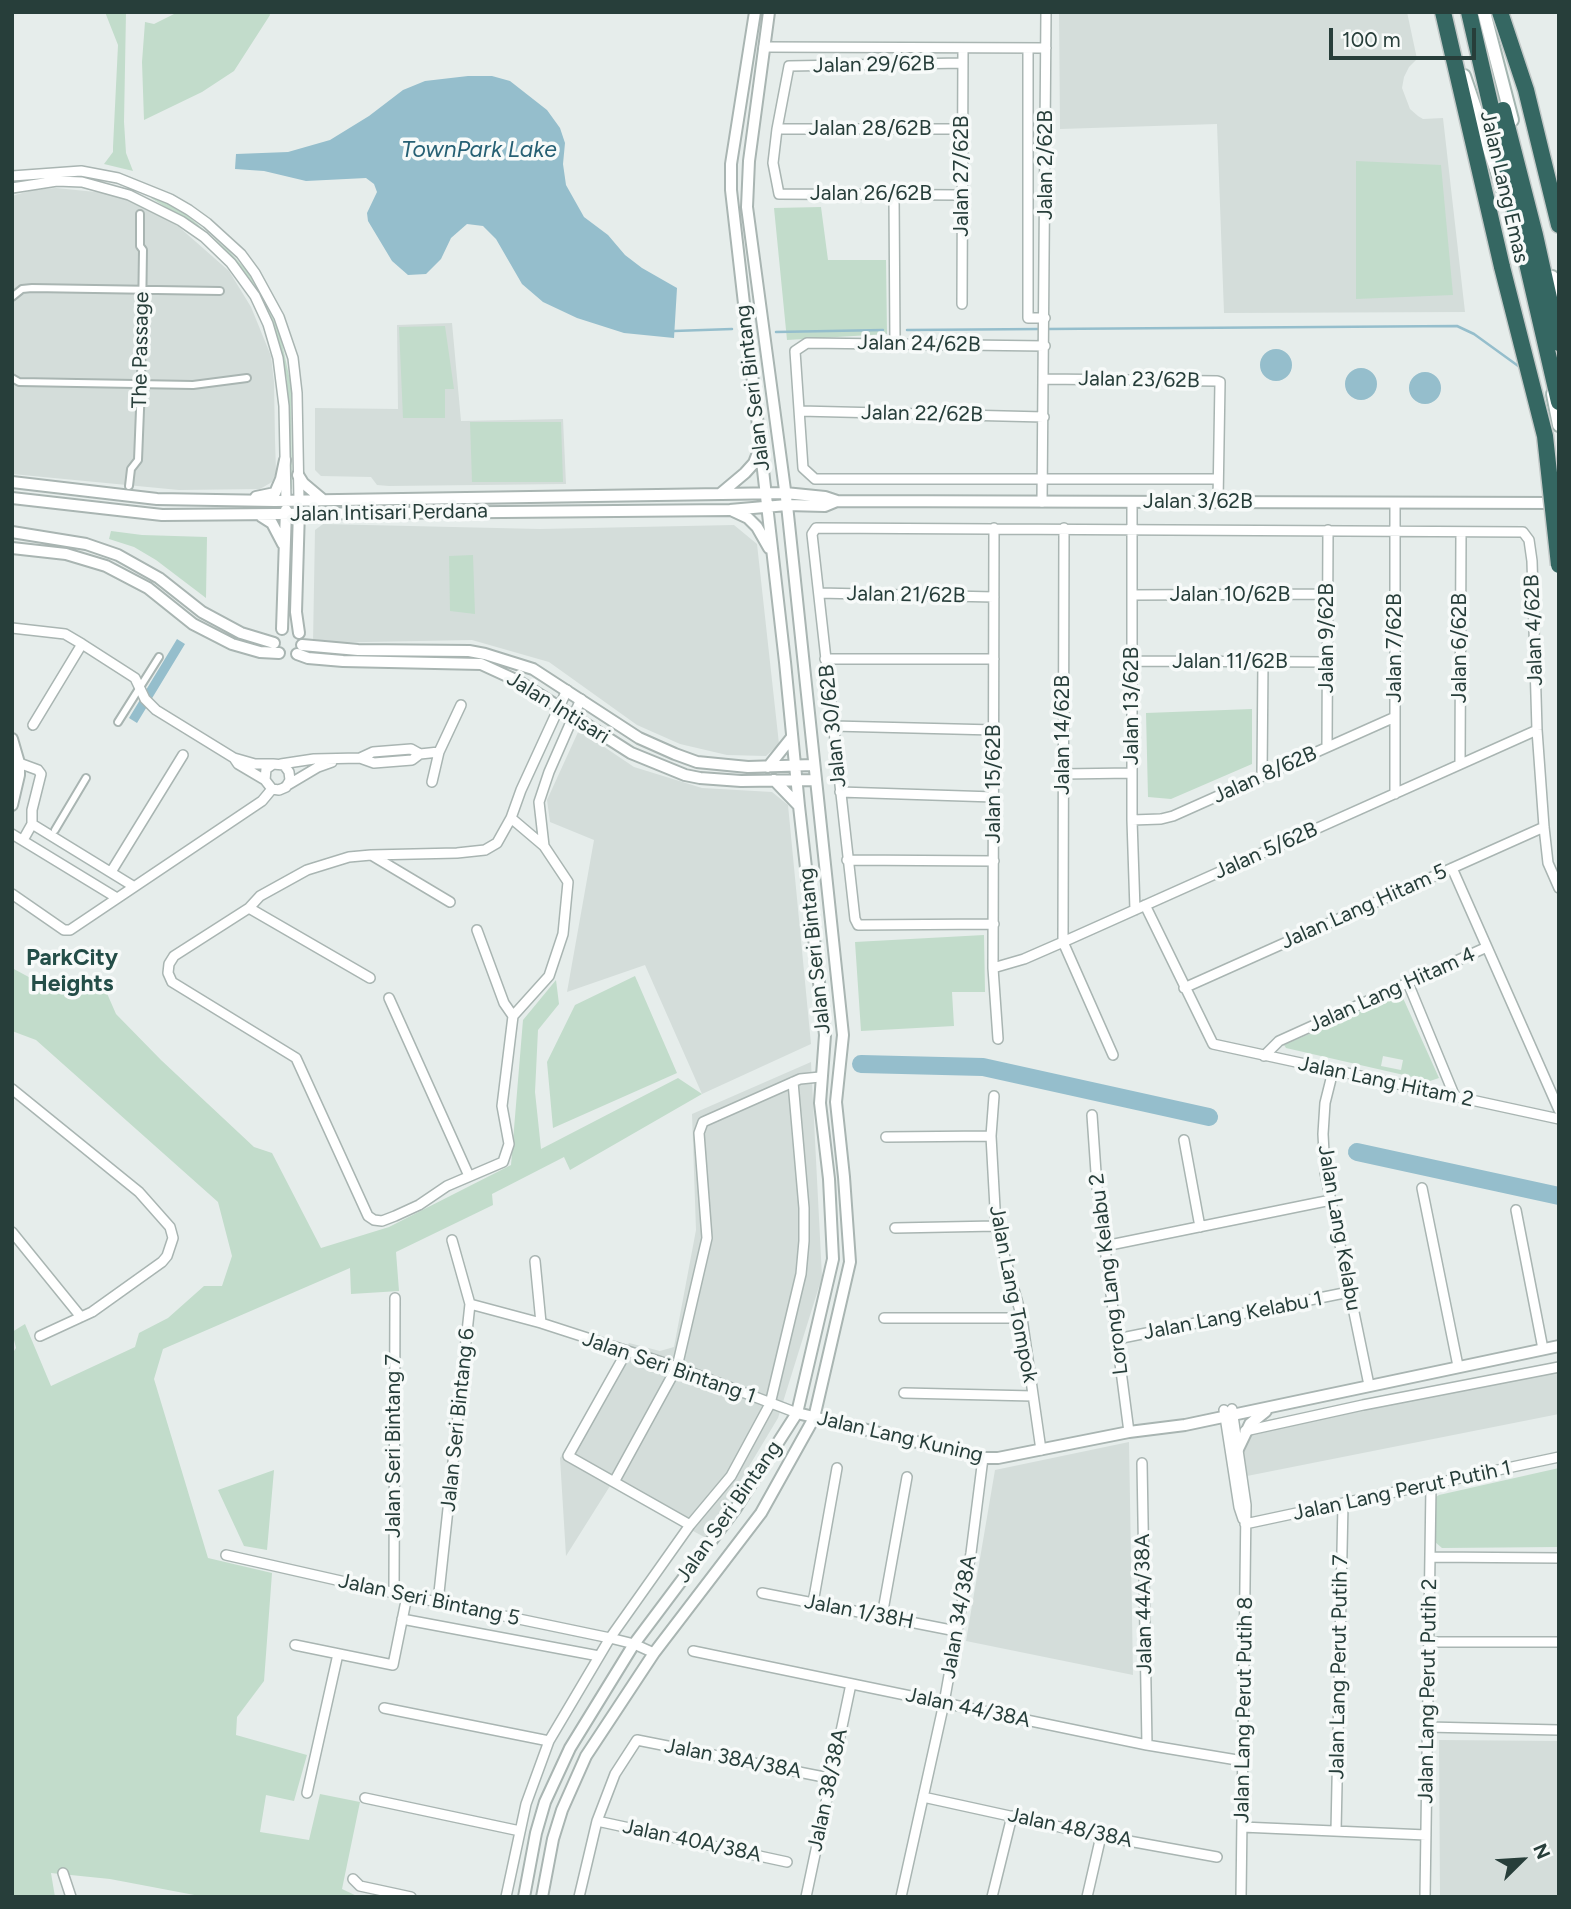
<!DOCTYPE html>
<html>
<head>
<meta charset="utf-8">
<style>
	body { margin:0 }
	#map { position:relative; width:1571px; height:1909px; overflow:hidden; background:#e6edeb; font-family:Figtree,sans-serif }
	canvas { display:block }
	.frame { position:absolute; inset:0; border:14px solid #273e3a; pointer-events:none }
	.north { position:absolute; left:1487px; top:1825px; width:70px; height:70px; -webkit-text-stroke:5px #f7faf9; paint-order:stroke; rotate:66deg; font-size:19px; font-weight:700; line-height:28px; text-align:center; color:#273e3a }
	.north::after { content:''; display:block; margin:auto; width:24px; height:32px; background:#273e3a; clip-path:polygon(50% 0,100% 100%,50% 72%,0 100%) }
	.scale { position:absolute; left:1329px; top:28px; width:147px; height:32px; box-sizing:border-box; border:4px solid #273e3a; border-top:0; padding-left:9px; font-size:21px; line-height:24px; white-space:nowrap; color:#273e3a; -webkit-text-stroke:5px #f7faf9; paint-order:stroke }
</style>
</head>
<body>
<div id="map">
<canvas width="1571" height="1909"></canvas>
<div class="frame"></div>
<div class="north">N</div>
<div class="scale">100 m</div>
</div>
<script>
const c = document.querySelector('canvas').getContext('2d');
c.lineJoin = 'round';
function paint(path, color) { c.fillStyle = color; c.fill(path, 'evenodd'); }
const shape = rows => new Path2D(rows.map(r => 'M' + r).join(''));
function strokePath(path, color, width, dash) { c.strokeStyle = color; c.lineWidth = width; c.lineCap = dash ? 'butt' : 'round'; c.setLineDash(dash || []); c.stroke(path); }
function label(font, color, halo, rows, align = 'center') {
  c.font = font + ' Figtree,sans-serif'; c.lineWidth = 7; c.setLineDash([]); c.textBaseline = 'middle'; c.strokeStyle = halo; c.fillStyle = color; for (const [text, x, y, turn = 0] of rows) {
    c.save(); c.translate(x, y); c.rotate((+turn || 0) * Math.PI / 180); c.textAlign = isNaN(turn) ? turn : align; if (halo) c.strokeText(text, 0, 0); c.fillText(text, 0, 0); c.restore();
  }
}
const built = shape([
	[1059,12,1407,12,1417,59,1409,67,1404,77,1402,88,1410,109,1418,116,1423,119,1443,118,1465,312,1224,313,1217,124,1060,129],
	[56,188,116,194,142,204,179,227,229,271,251,307,271,356,274,382,275,440,276,472,272,482,260,489,179,490,12,474,12,196,33,190],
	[452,323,461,421,563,419,566,484,389,486,377,485,371,477,321,476,315,470,315,408,398,409,397,325],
	[323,524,540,529,734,525,757,544,779,744,766,756,727,755,680,744,637,725,549,662,472,640,313,643,315,530],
	[579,730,634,767,702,788,772,792,788,805,811,1044,702,1094,645,965,567,992,594,840,550,822,547,800],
	[811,1062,822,1277,778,1418,706,1538,610,1486,566,1556,560,1458,629,1343,660,1351,674,1347,696,1230,692,1114],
	[1559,1365,1559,1414,1247,1476,1242,1449,1245,1424],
	[1129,1442,1133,1675,966,1641,995,1470],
	[1439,1740,1559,1741,1559,1897,1440,1897]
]);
const green = shape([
	[105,12,126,12,124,122,126,153,133,171,104,164,113,152,113,147,118,45],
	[178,12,269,12,270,15,234,71,202,92,144,120,142,62,145,22,154,24],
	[1356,161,1441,165,1453,295,1356,299],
	[153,195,188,216,229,251,248,272,268,307,280,334,291,385,292,489,289,488,288,478,287,380,274,327,266,308,245,273,232,257,196,226,151,198],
	[821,207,828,260,886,260,887,334,787,340,774,208],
	[445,326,454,389,445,389,445,418,403,418,399,327],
	[470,422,561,422,563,482,472,482],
	[111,531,142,535,207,537,206,598,156,560,134,547,109,539],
	[473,555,475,614,450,611,449,556],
	[1252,709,1252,764,1171,799,1148,797,1146,713],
	[984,935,985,992,952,992,954,1026,861,1031,855,942],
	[12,968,51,989,102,982,116,1014,161,1060,254,1147,272,1153,321,1248,389,1227,511,1165,523,1020,556,980,559,1004,538,1030,535,1092,541,1149,678,1078,702,1094,570,1170,564,1157,492,1194,493,1205,396,1252,399,1291,351,1294,350,1268,163,1349,154,1379,208,1558,272,1573,264,1681,237,1717,236,1735,307,1755,294,1801,266,1795,260,1832,309,1840,320,1794,360,1802,342,1889,359,1897,205,1897,110,1879,51,1873,55,1897,12,1897,12,1354,16,1348,12,1332,25,1324,51,1386,135,1347,139,1333,168,1318,204,1286,222,1286,232,1256,218,1202,36,1040,12,1031],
	[635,976,677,1073,553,1128,547,1062,575,1005],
	[1396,996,1403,998,1439,1078,1430,1081,1286,1048,1284,1045],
	[1383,1056,1403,1060,1401,1070,1381,1066],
	[1559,1468,1559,1547,1442,1548,1435,1542,1436,1497,1439,1495],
	[274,1470,267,1550,244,1546,218,1490]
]);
const water = shape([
	[468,76,492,76,510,81,547,110,560,128,565,143,563,164,566,185,584,217,608,235,625,255,642,268,677,288,674,338,624,333,577,318,543,302,522,284,496,239,483,226,467,224,451,238,441,259,426,274,408,275,392,261,368,221,367,213,377,192,374,184,366,178,306,181,264,171,235,169,236,154,288,152,330,140,369,116,403,90,425,81],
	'1260 365a16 16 0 1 1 32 0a16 16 0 1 1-32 0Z',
	'1345 384a16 16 0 1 1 32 0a16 16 0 1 1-32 0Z',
	'1409 388a16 16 0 1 1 32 0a16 16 0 1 1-32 0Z',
	[177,639,185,644,137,723,129,718]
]);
const stream = shape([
	[1047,329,1457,326,1474,334,1521,368],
	[907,330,1040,329],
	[674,331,732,329],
	[776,332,883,330]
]);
const river = shape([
	[861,1064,983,1067,1209,1117],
	[1357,1152,1559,1196]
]);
const pedestrian = shape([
	[12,297,22,289,32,288,220,291],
	[12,378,19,382,193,385,247,378],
	[129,486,131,469,138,460,141,385,143,250,140,246,140,214],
	[118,722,159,657],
	[55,830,86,778]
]);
const minor = shape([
	[764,47,1046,48],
	[1028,48,1028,318,1045,318],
	[777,129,963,129],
	[12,176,81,171,118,178,170,199,189,210,207,223,241,254,255,273,279,317,293,358,297,393,299,500],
	[12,188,57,181,82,182,129,195,181,221,204,237,231,263,255,296,268,324,278,358,284,406,286,501],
	[894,195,895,343],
	[962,195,779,194,773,163,777,129,789,66,963,63],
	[962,304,963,48],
	[1045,346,807,343,795,351,803,468,815,479,1218,479],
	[1044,379,1217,381,1220,382,1218,501],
	[800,411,1044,417],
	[1042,502,1046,12],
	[1132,502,1132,820,1135,910],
	[994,528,993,968,998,1039],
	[1064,528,1063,942,1113,1055],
	[819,593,994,597],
	[1132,595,1328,594],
	[12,628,65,634,82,644,135,678,145,699,156,710,234,758,238,764,265,780,272,789,279,790,286,787,290,780,289,772,284,765,273,764,266,769,265,780],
	[825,659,994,659],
	[1133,661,1327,662],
	[33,725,82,644],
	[833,726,994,730],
	[1327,747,1328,530],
	[420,754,412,760,374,763,360,758,373,752,411,749,420,754,439,752],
	[234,758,255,764,273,764],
	[19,763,38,770,41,774,32,810,32,824,23,840],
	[281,764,314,759,360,758],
	[1460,764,1461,532],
	[1063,774,1132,773],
	[1262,775,1263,662],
	[432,782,439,752,461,705],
	[286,786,318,767,332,762],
	[840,792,994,797],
	[1395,794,1395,503],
	[511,818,544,846,568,882,563,934,549,976,513,1016,502,1106,509,1144,503,1162,447,1186,419,1205,395,1216,382,1221,374,1220,368,1216,296,1058,172,982,168,973,169,964,174,956,249,908,260,896,307,870,349,857,371,855,457,853,485,850,497,843,511,818],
	[511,818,521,790,567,690],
	[1132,820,1161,819,1173,816,1395,717],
	[32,824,133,886],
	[12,834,117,898],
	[544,846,539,802,549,772,581,699],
	[373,856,450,902],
	[847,860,994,861],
	[1452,868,1559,1110],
	[111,872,183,755],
	[12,894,64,930,70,930,262,801,272,789],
	[1145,905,1213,1044,1559,1119],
	[249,908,370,978],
	[994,924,858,925,855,919,812,534,816,528,1523,532,1529,540,1532,561,1537,730,1544,827,1548,863,1559,888],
	[477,930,504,1003,513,1016],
	[993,968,1024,959,1063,942,1537,730],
	[1408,983,1455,1097],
	[1184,988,1544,827],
	[389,998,469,1176],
	[1264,1056,1279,1041,1487,947],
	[1333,1071,1325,1103,1323,1134,1325,1172,1369,1385],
	[12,1089,139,1192,170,1227,173,1238,167,1256,162,1262,92,1312,40,1336],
	[994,1096,991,1136,996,1226,1022,1318,1041,1450],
	[1092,1115,1097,1187,1129,1432],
	[886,1137,991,1136],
	[1184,1140,1200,1227],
	[1422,1188,1458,1366],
	[1516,1210,1543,1349],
	[895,1228,996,1226],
	[12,1232,81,1317],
	[1105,1246,1331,1200],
	[535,1261,541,1323],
	[470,1304,541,1323,677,1367,797,1413],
	[884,1318,1022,1318],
	[1117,1339,1349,1292],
	[627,1351,568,1456,690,1525],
	[904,1393,1033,1396],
	[1232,1409,1246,1505,1241,1897],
	[1224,1410,1239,1507,1243,1519],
	[1245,1431,1363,1405,1559,1367],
	[1142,1463,1147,1745],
	[614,1482,677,1367,707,1238,699,1133,703,1122,800,1079,820,1077],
	[1245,1524,1559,1457],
	[226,1555,394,1593,610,1638,634,1644,654,1653],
	[1430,1557,1559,1558],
	[394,1593,395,1298],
	[762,1593,956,1631],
	[438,1602,470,1304,452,1240],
	[813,1603,837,1468],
	[882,1616,907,1477],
	[402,1619,599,1656],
	[1428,1642,1559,1642],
	[295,1645,393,1665,407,1596],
	[693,1651,1147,1745,1243,1761],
	[384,1708,549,1741],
	[1427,1727,1559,1730],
	[307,1793,338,1654],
	[923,1797,1101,1836,1217,1857],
	[365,1798,520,1831],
	[597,1821,787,1862],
	[1242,1827,1426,1835],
	[1336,1831,1343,1504],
	[63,1873,71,1897],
	[353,1879,360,1886,411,1897],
	[506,1897,526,1804,549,1741,610,1638,690,1525,731,1476,770,1404,801,1274,804,1241,804,1208,793,1082],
	[579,1897,597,1821,615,1774,637,1740,829,1778],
	[806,1897,851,1684],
	[901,1897,944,1703,971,1553,983,1458],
	[992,1897,1012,1816],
	[1087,1897,1101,1836],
	[1425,1897,1431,1486]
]);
const tertiary = shape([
	[298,475,303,483,322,499],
	[12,482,157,499,275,501,785,493,825,497,837,501,1556,503],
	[720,494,745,473,754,463,759,450],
	[256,497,275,493,281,479,285,460],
	[12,498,162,515,730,510,787,505,825,506,837,501],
	[299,510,296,612,299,633],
	[733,511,748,518,757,527,769,548],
	[261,516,272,523,283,544],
	[12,532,86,544,118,555,159,578,202,612,241,633,274,643],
	[12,548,66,554,106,566,148,588,193,624,232,644,260,652,279,653],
	[282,629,286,510],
	[302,645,358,650,469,651,485,654,533,669,639,738,675,754,697,762,748,767,813,765],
	[297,654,308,658,343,661,481,664,518,681,631,753,685,775,700,778,741,781,815,780],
	[12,739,19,763,19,775,12,805],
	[768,767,792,737],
	[774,780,799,806],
	[797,1413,983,1458,998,1458,1129,1432,1185,1425,1559,1346],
	[1238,1449,1250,1424,1266,1411],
	[524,1897,536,1833,545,1802,570,1748,634,1644,736,1508,797,1413,833,1259,829,1179,820,1103,825,1035,799,806,785,662,731,190,731,164,755,12],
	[542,1897,553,1839,562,1810,586,1756,654,1653,761,1513,814,1418,850,1262,844,1177,836,1102,843,1035,787,505,747,207,749,161,769,12]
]);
const secondary = shape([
	[1484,12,1512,120],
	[1464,76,1505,195],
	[1552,277,1559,304],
	[1553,394,1559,425]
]);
const motorway = shape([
	[1443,12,1502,267],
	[1469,12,1559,402],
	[1500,12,1526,90,1559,225],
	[1503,110,1535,235,1559,343]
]);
const motorwayBridge = shape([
	[1502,267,1545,436,1559,565]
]);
const streetNames = [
	["Jalan 29/62B",874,65,-1],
	["Jalan 28/62B",870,129],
	["Jalan 2/62B",1046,165,-90],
	["Jalan 27/62B",962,176,-90],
	["Jalan Lang Emas",1504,187,77],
	["Jalan 26/62B",871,194],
	["Jalan 24/62B",919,344,1],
	["The Passage",141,350,-89],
	["Jalan 23/62B",1139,380,1],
	["Jalan Seri Bintang",753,388,-97],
	["Jalan 22/62B",922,414,1],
	["Jalan 3/62B",1198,502],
	["Jalan Intisari Perdana",389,513,-1],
	["Jalan 21/62B",906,595,1],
	["Jalan 10/62B",1230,595],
	["Jalan 4/62B",1534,630,-92],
	["Jalan 9/62B",1327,638,-90],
	["Jalan 7/62B",1395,648,-90],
	["Jalan 6/62B",1460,648,-90],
	["Jalan 11/62B",1230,662],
	["Jalan 13/62B",1132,706,-90],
	["Jalan Intisari",558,708,32],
	["Jalan 30/62B",833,726,-96],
	["Jalan 14/62B",1063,735,-90],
	["Jalan 8/62B",1265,775,-24],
	["Jalan 15/62B",994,784,-90],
	["Jalan 5/62B",1266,851,-24],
	["Jalan Lang Hitam 5",1364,907,-24],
	["Jalan Seri Bintang",815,951,-96],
	["Jalan Lang Hitam 4",1392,990,-24],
	["Jalan Lang Hitam 2",1386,1082,12],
	["Jalan Lang Kelabu",1339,1228,80],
	["Lorong Lang Kelabu 2",1109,1274,-97],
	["Jalan Lang Tompok",1013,1294,79],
	["Jalan Lang Kelabu 1",1233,1316,-11],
	["Jalan Seri Bintang 1",669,1368,19],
	["Jalan Seri Bintang 6",458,1420,-84],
	["Jalan Lang Kuning",900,1437,13],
	["Jalan Seri Bintang 7",394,1446,-90],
	["Jalan Lang Perut Putih 1",1402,1491,-12],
	["Jalan Seri Bintang",729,1512,-55],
	["Jalan Seri Bintang 5",429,1600,12],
	["Jalan 44A/38A",1144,1604,-91],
	["Jalan 1/38H",859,1612,11],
	["Jalan 34/38A",959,1617,-80],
	["Jalan Lang Perut Putih 7",1339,1667,-89],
	["Jalan Lang Perut Putih 2",1428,1691,-89],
	["Jalan 44/38A",968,1708,12],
	["Jalan Lang Perut Putih 8",1244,1710,-89],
	["Jalan 38A/38A",733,1759,11],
	["Jalan 38/38A",828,1790,-78],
	["Jalan 48/38A",1070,1828,12],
	["Jalan 40A/38A",692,1841,12]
];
const waterNames = [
	["TownPark Lake",479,150]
];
const neighbourhoodNames = [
	["ParkCity",72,958],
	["Heights",72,984]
];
paint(built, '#d4ddda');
paint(green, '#c2dccb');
paint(water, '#95becc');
strokePath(stream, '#95becc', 2.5);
strokePath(river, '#95becc', 18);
strokePath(pedestrian, '#a9b5b2', 10);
strokePath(minor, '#a9b5b2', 12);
strokePath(tertiary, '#a9b5b2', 14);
strokePath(secondary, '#a3b5b0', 16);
strokePath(motorway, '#c3c9c8', 19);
strokePath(pedestrian, '#fff', 6);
strokePath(minor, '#fff', 9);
strokePath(tertiary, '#fff', 10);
strokePath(secondary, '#fff', 12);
strokePath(motorway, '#356762', 16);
strokePath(motorwayBridge, '#c3c9c8', 19, []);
strokePath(motorwayBridge, '#356762', 16);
label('21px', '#273e3a', '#f7faf9', streetNames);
label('italic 23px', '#266074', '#f7faf9', waterNames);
label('bold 23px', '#244e48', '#f7faf9', neighbourhoodNames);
</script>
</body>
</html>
